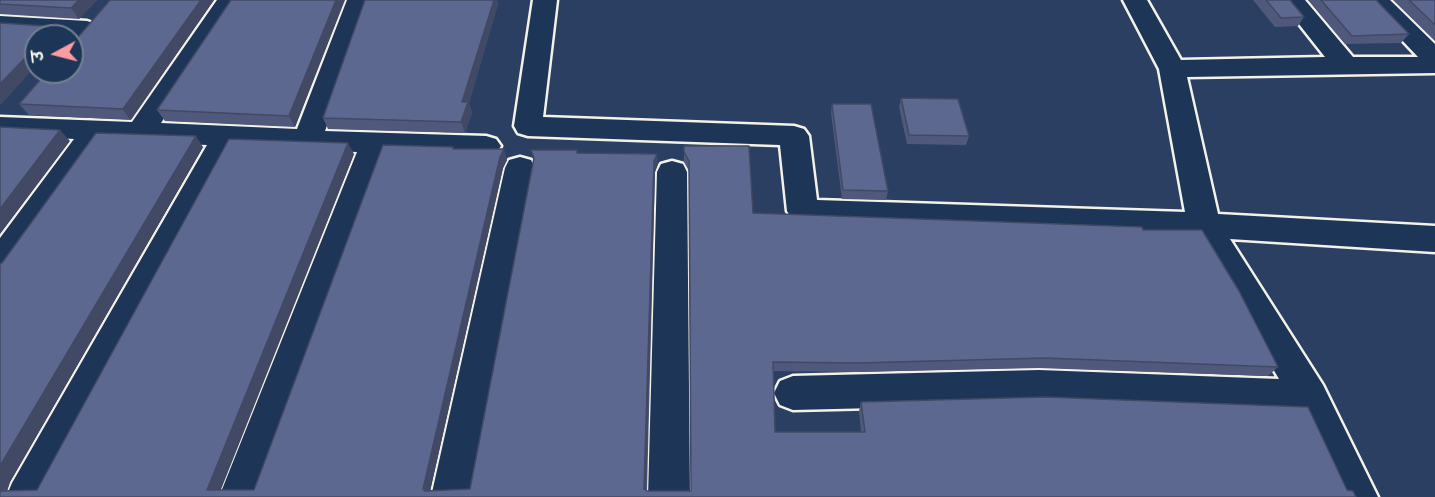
<!DOCTYPE html>
<html>
<head>
<meta charset="utf-8">
<style>
	body { margin:0 }
	#map { position:relative; width:1435px; height:497px; overflow:hidden; background:#2a3f62; font-family:"Comic Neue","Playpen Sans Deva",sans-serif }
	canvas { display:block }
	.north { position:absolute; left:24px; top:24px; width:60px; height:60px; box-sizing:border-box; background:#1d3557; border:2px solid #738091; border-radius:50%; rotate:263deg; font-size:16px; font-weight:700; line-height:24px; text-align:center; color:#f4f1e8 }
	.north::after { content:''; display:block; margin:auto; width:21px; height:27px; background:#ff9aa2; clip-path:polygon(50% 0,100% 100%,50% 72%,0 100%) }
</style>
</head>
<body>
<div id="map">
<canvas width="1435" height="497"></canvas>
<div class="north">उ</div>
</div>
<script>
const c = document.querySelector('canvas').getContext('2d');
c.lineJoin = 'round';
const shape = rows => new Path2D(rows.map(r => 'M' + r).join(''));
function strokePath(path, color, width, dash) { c.strokeStyle = color; c.lineWidth = width; c.lineCap = dash ? 'butt' : 'round'; c.setLineDash(dash || []); c.stroke(path); }
function paint(path, color) { c.fillStyle = color; c.fill(path, 'evenodd'); }
const street = shape([
	[217,0,241,0,161,123,297,129,347,0,371,0,325,131,486,136,496,139,501,146,496,153,486,156,386,153,261,497,219,497,357,152,235,147,49,497,6,497,12,483,207,145,104,141,12,272,0,276,0,238,74,139,0,135,0,117,132,122,217,0],
	[533,0,557,0,543,117,794,126,804,129,809,136,817,200,1185,212,1159,69,1123,0,1147,0,1181,60,1325,57,1280,0,1305,0,1353,57,1418,57,1364,0,1390,0,1435,44,1435,73,1187,77,1218,214,1435,226,1435,252,1230,239,1323,385,1378,497,1336,497,1298,414,1039,404,793,410,780,405,774,393,780,381,793,376,1039,370,1279,379,1195,237,803,223,792,219,787,211,780,145,528,136,518,133,514,126,533,0],
	[0,16,87,21,96,24,100,29,96,34,87,37,0,32,0,16],
	[520,157,531,160,535,168,473,497,431,497,505,168,509,160,520,157],
	[672,161,683,164,687,172,690,497,648,497,657,172,661,164,672,161]
]);
const wall = shape([
	[0,0,97,0,79,19,0,14],
	[231,0,295,127,165,121,157,110],
	[365,0,497,0,498,4,469,103,472,113,465,133,328,129,323,118],
	[1253,0,1290,0,1304,17,1298,26,1275,27],
	[1308,0,1376,0,1409,34,1401,43,1345,44],
	[1393,0,1435,0,1435,41],
	[0,23,61,27,68,36,36,36,36,69,34,68,0,105],
	[73,43,131,120,29,115,19,104],
	[901,98,969,136,966,145,907,144,899,107],
	[832,104,888,191,886,200,842,199,831,113],
	[203,147,10,482,7,491,37,490,354,154,220,490,254,490,453,147,454,149,507,160,503,168,430,491,470,489,534,161,531,150,578,153,658,164,655,172,647,491,691,491,689,171,684,162,684,152,753,213,1143,230,1278,367,1268,376,1039,368,854,372,773,371,775,432,861,432,859,411,861,402,1347,490,0,497,2,263]
]);
const shadedWall = shape([
	[79,0,97,0,79,19,71,8],
	[201,0,214,0,131,120,123,109],
	[336,0,345,0,295,127,289,116],
	[494,0,497,0,498,4,469,103,472,113,465,133,461,122,462,102],
	[61,27,68,36,62,36],
	[25,58,34,68,0,105,0,84],
	[60,130,70,141,0,234,0,209],
	[196,136,203,147,10,482,5,497,0,496,0,466],
	[348,143,354,154,218,497,207,490],
	[504,149,507,160,503,168,429,496,423,489,500,157],
	[657,154,658,164,655,172,646,497,644,489,654,161]
]);
const building = shape([
	[0,0,79,0,71,8,0,4,0,0],
	[110,0,201,0,123,109,19,104,47,72,72,72,72,44,73,43,110,0],
	[231,0,336,0,289,116,157,110,231,0],
	[365,0,494,0,462,102,468,102,461,122,323,118,365,0],
	[1266,0,1290,0,1304,17,1281,18,1266,0],
	[1321,0,1376,0,1409,34,1352,36,1321,0],
	[1409,0,1435,0,1435,25,1409,0],
	[0,23,61,27,62,36,36,36,36,58,25,58,0,84,0,23],
	[901,98,958,99,969,136,909,135,901,98],
	[832,104,871,104,888,191,843,190,832,104],
	[0,127,60,130,0,209,0,127],
	[96,133,196,136,0,466,0,264,2,263,96,133],
	[229,139,348,143,207,490,254,490,383,145,453,147,453,149,504,149,500,157,423,489,425,491,470,489,534,158,531,150,577,150,577,153,657,154,654,161,644,489,647,491,691,491,689,161,684,152,684,146,749,146,753,213,1142,227,1143,230,1202,230,1239,291,1278,367,1045,358,857,363,773,362,775,432,865,432,861,402,1045,397,1308,407,1347,490,1353,491,1356,497,0,497,0,491,37,490,229,139]
]);
strokePath(street, '#f4f1e8', 5);
paint(street, '#1d3557');
paint(wall, '#50597c');
paint(shadedWall, '#414965');
paint(building, '#5d6890');
strokePath(building, '#414965', 1.5);
</script>
</body>
</html>
